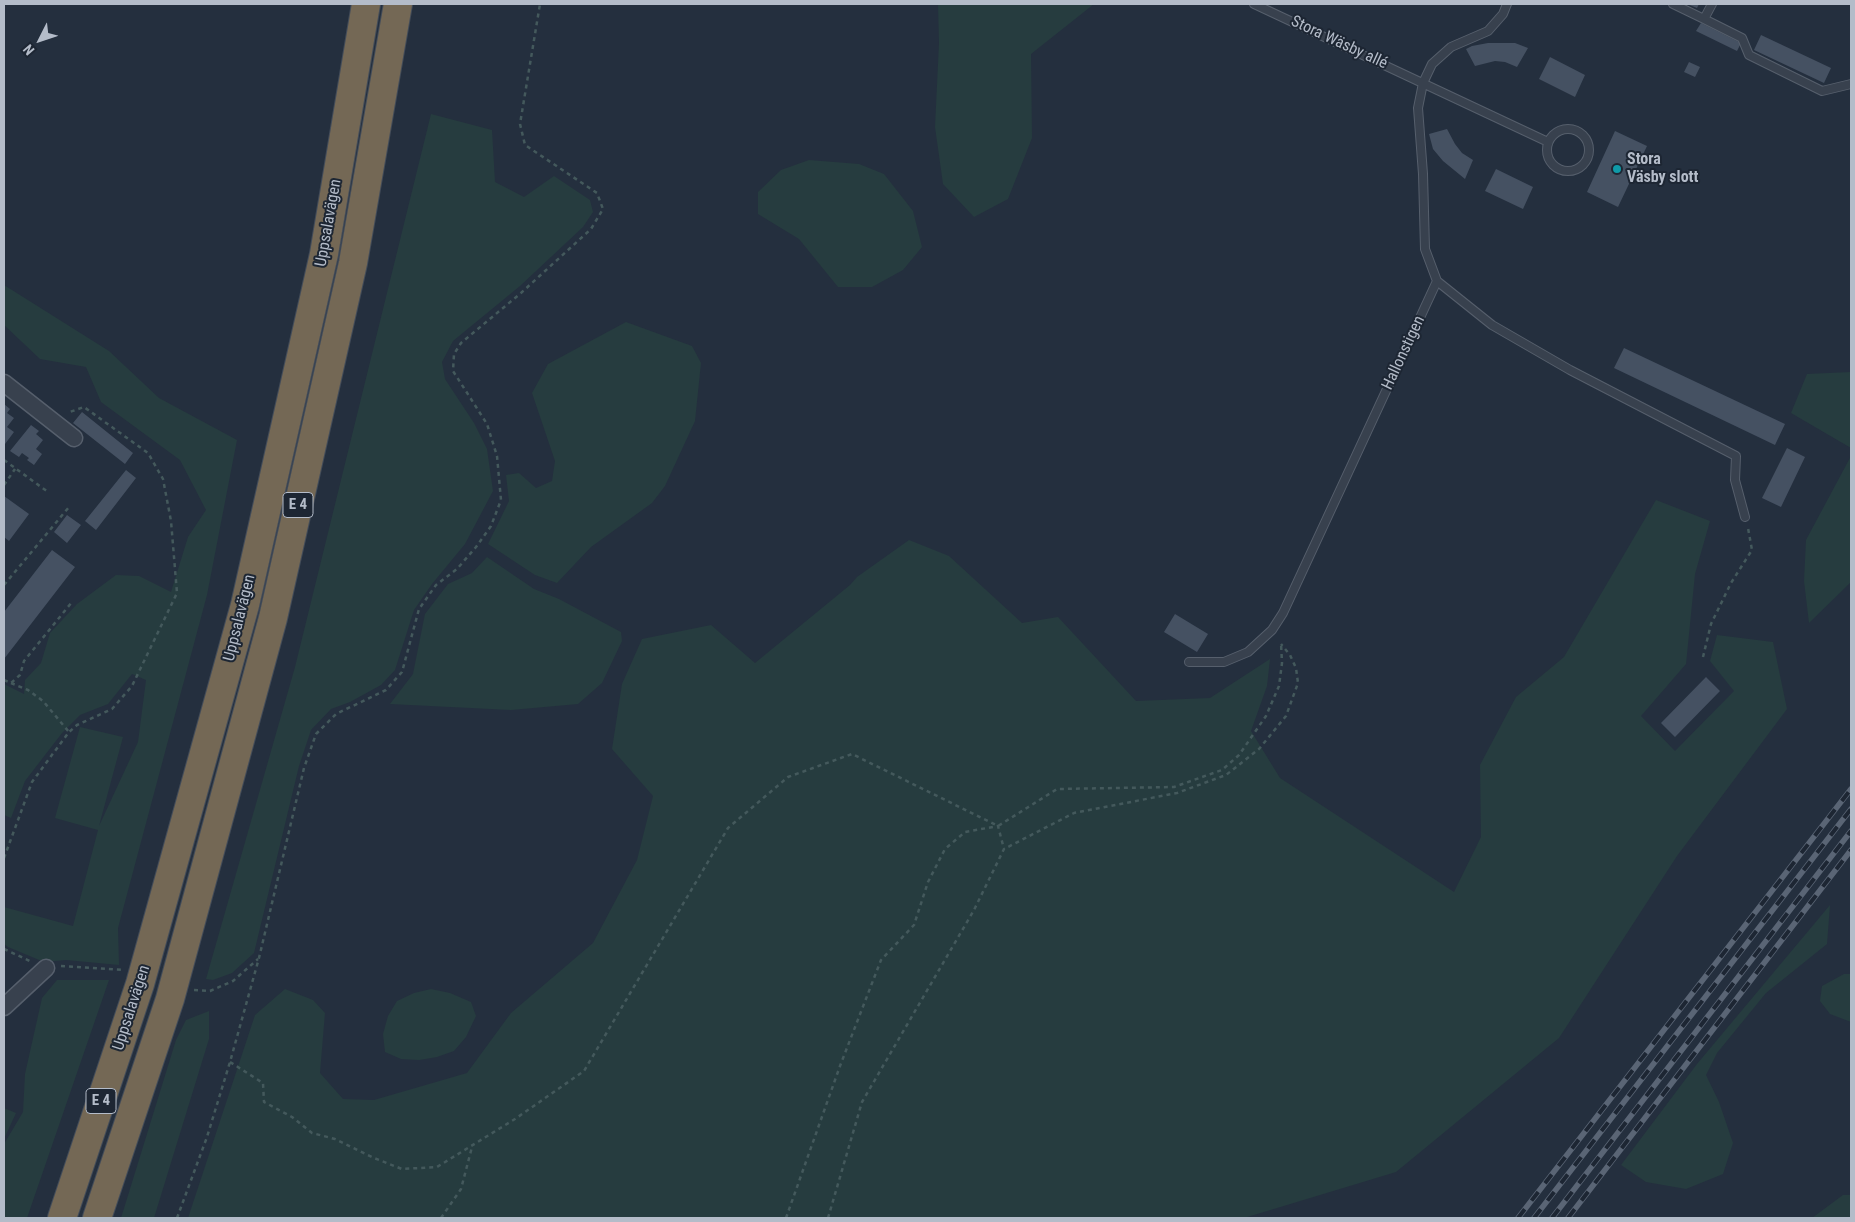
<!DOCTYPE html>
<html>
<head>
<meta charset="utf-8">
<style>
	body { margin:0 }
	#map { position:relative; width:1855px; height:1222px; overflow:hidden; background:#242f3e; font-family:"Roboto Condensed",sans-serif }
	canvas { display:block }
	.frame { position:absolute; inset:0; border:5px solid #b4bcc9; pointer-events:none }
	.north { position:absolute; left:15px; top:15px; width:50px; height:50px; -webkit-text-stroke:4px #1d2633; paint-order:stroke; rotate:229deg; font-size:14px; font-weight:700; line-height:20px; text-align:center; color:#b4bcc9 }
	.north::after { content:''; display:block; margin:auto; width:18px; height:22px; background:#b4bcc9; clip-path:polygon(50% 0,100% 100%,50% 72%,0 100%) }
</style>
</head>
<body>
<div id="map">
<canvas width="1855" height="1222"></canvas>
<div class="frame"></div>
<div class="north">N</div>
</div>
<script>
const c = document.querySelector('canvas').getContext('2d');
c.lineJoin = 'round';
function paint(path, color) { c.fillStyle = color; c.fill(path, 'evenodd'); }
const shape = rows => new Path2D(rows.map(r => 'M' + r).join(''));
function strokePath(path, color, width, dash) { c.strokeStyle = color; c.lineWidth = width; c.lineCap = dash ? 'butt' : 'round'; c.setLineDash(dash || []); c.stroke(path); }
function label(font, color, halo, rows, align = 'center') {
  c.font = font + ' "Roboto Condensed",sans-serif'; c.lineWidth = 4; c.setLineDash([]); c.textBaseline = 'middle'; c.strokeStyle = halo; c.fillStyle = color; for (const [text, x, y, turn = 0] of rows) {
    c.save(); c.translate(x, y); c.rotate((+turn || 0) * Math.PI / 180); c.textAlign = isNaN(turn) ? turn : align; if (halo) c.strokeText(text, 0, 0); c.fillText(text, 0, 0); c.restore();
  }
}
const green = shape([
	[938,4,1094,4,1031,54,1032,138,1008,199,974,217,943,184,935,127,939,43],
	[431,114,492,130,495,182,524,197,554,176,590,200,593,212,583,227,520,286,453,341,442,362,445,379,474,423,487,449,493,491,465,544,432,584,414,610,395,670,381,685,350,702,331,709,311,730,299,766,254,953,232,973,213,980,206,979,295,667],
	[809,160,859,164,884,174,913,211,922,247,903,270,872,287,838,287,799,239,758,214,758,192,781,170],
	[4,285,109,351,159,398,237,440,207,595,118,928,119,965,66,960,44,962,8,947,4,944,4,907,73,926,98,830,55,818,80,727,123,737,99,826,138,742,146,680,132,674,108,704,80,715,62,733,25,781,11,818,4,815,4,684,24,694,25,680,41,663,50,633,77,604,116,575,139,576,171,592,188,537,206,510,180,460,101,402,86,367,40,359,4,325],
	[626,322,692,346,701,363,695,421,665,486,652,503,591,547,557,583,535,575,488,544,509,501,506,475,519,473,536,488,552,481,555,461,532,393,548,364],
	[1851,372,1851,448,1791,413,1807,374],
	[1851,456,1851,582,1809,623,1804,581,1806,540],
	[1656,500,1710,521,1695,574,1686,664,1641,716,1675,751,1734,691,1710,661,1717,635,1773,642,1787,709,1677,856,1559,1038,1396,1172,1244,1218,188,1218,255,1015,285,989,313,1000,325,1013,320,1073,343,1099,374,1100,467,1073,511,1013,593,943,637,860,653,796,612,749,622,684,642,639,711,625,755,663,850,585,857,577,909,540,949,556,1022,623,1058,617,1136,701,1210,698,1270,659,1267,686,1251,731,1280,778,1454,892,1481,837,1480,765,1516,697,1564,657],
	[487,557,534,589,559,599,621,632,622,641,602,683,578,704,511,710,390,704,413,674,425,614,448,584,472,573],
	[1830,905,1827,944,1766,993,1717,1053,1706,1075,1719,1102,1733,1143,1723,1174,1686,1189,1646,1182,1621,1165,1697,1064],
	[1844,974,1851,974,1851,1022,1830,1014,1820,1001,1822,986],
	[57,980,109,980,27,1218,4,1218,4,1144,23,1112,25,1074,42,998],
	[431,989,450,993,471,1002,476,1016,466,1037,454,1051,437,1057,419,1060,401,1059,385,1052,383,1034,388,1016,397,1001,414,993],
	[209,1011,209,1039,154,1218,121,1218,176,1040,186,1020],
	[4,1108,16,1113,4,1139],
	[1843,1195,1851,1195,1851,1218,1812,1218]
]);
const building = shape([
	[1687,4,1699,4,1697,8],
	[1701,23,1741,43,1737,51,1696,31],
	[1761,35,1831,68,1824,83,1754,50],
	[1488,43,1515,43,1528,48,1517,67,1505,62,1495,61,1475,66,1466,49,1472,46],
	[1550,57,1585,75,1575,97,1539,79],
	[1689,62,1700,67,1695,77,1684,72],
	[1447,129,1455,144,1462,153,1473,160,1465,179,1443,161,1433,149,1429,134],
	[1615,131,1647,146,1618,207,1587,192],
	[1496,169,1533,187,1523,209,1485,191],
	[1624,348,1785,424,1775,445,1614,368],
	[4,404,10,409,7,413,14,418,7,427,14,432,5,444],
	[82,412,133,453,125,464,73,423],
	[31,425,39,431,36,434,43,440,36,449,42,454,34,465,27,460,29,458,22,453,19,457,10,451],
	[1787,448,1805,457,1781,507,1762,498],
	[126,470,136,478,96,530,85,521],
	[4,496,29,514,9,541,4,537],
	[67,515,81,525,67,543,54,532],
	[52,550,75,567,4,659,4,612],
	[1175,614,1208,634,1197,652,1164,632],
	[1706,677,1720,691,1675,737,1661,723]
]);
const path = shape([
	[4,460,48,492],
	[4,485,15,469],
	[4,585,69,507],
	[1703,657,1711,624,1731,583,1752,550,1748,528],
	[4,680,11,683,20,675,24,661,72,602],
	[11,683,28,690,43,701,69,732],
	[4,858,32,782,69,732,77,725,112,709,132,686,177,593,171,521,163,479,148,453,84,407,67,413],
	[4,949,32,962],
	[61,966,123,970],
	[194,990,210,991,233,981,258,959],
	[230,1062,263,1083,264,1102,292,1117,312,1133,335,1139,374,1158,402,1169,437,1167,515,1119,584,1071,728,828,788,777,852,754,998,826,1057,789,1174,787,1222,770,1239,755,1266,716,1279,686,1282,663,1281,643],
	[177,1218,207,1137,230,1062,259,958,304,768,316,734,336,714,386,690,402,672,419,609,436,585,457,569,476,547,491,526,501,500,497,456,487,424,453,371,454,354,461,343,521,293,591,229,603,209,597,193,525,145,520,124,540,4],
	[441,1218,461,1189,472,1147],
	[786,1218,840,1066,881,960,914,925,928,882,945,849,965,832,998,826,1004,849],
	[828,1218,862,1102,974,910,1004,849,1074,813,1177,793,1226,775,1259,749,1286,716,1298,683,1296,668,1290,655,1281,644]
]);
const service = shape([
	[1254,4,1548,142],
	[1673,4,1704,19,1712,4],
	[1704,19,1742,38,1749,55,1822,91,1851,84],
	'1547 150a21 21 0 1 1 42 0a21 21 0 1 1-42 0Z',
	[1437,281,1492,325,1570,370,1736,456,1735,480,1745,517],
	[1189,662,1224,662,1248,652,1272,630,1283,613,1437,281,1425,249,1423,174,1418,108,1423,83,1432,64,1451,47,1488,31,1503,14,1507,4]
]);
const minor = shape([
	[4,383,74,438],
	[4,1007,46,968]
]);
const motorway = shape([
	[62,1218,140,984,245,605,324,254,366,4],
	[97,1218,170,999,273,618,353,263,398,4]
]);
const rail = shape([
	[1518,1218,1851,789],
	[1534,1218,1851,809],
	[1552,1218,1851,831],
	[1568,1218,1851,850]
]);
const markers = [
	[1617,169,5,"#0f9aa8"]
];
const shields = [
	[298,505,30],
	[101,1101,30]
];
const shieldNames = [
	["E 4",298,505],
	["E 4",101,1101]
];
const streetNames = [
	["Stora Wäsby allé",1339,43,25],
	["Uppsalavägen",329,223,-80],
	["Hallonstigen",1404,353,-65],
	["Uppsalavägen",240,618,-76],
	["Uppsalavägen",132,1008,-72]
];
const poiNames = [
	["Stora",1627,160],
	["Väsby slott",1627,178]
];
paint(green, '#263c3f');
paint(building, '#455162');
strokePath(service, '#565f6c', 10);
strokePath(minor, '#565f6c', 19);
strokePath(motorway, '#434c59', 30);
strokePath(path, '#44595c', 2.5, [4, 4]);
strokePath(service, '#38414e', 8);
strokePath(minor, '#38414e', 16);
strokePath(motorway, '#746855', 28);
strokePath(rail, '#5a6575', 5.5);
strokePath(rail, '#1d2633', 4, [11]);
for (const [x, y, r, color] of markers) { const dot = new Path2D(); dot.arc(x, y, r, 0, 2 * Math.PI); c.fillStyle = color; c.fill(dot); strokePath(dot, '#1d2633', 2); }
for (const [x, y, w] of shields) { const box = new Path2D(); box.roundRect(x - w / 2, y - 12.5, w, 25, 4); c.fillStyle = '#1d2633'; c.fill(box); strokePath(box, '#b4bcc9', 1); }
label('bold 15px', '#b4bcc9', null, shieldNames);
label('16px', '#b4bcc9', '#1d2633', streetNames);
label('bold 16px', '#b4bcc9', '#1d2633', poiNames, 'left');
</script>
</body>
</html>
